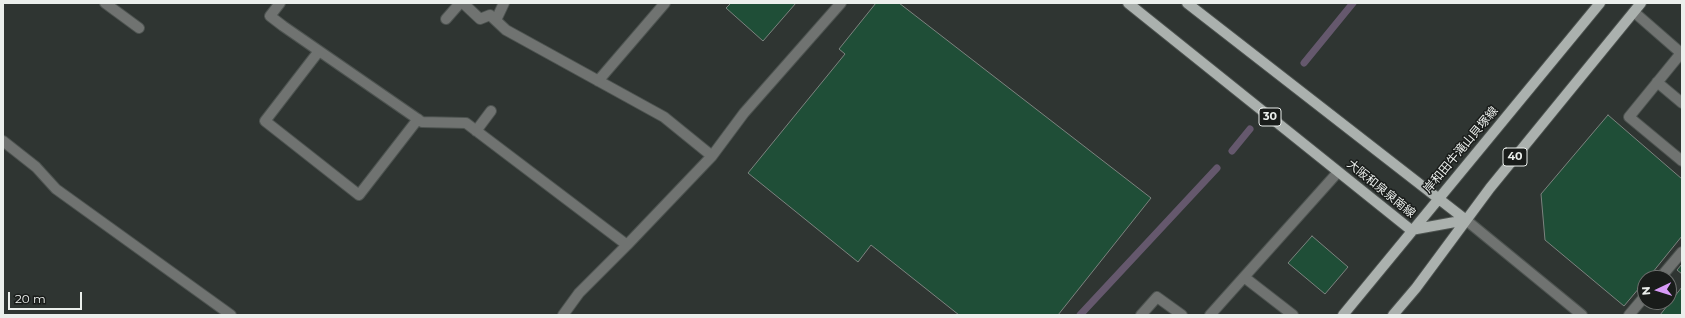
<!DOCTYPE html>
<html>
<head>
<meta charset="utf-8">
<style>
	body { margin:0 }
	#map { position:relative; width:1685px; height:318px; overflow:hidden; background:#2f3532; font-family:Montserrat,sans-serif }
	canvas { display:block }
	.frame { position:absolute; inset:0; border:4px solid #ebefec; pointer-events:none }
	.north { position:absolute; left:1637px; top:270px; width:40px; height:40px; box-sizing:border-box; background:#191c1a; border:1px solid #6d706e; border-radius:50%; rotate:266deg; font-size:11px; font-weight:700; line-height:16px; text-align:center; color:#ebefec }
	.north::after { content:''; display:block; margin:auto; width:14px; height:18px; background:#d89bf8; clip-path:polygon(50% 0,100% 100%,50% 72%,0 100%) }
	.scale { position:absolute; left:8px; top:292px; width:74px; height:18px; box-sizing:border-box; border:2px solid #ebefec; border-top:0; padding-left:5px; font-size:12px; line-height:14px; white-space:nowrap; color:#ebefec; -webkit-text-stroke:3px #191c1a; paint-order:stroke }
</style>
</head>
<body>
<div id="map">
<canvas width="1685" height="318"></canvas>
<div class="frame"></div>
<div class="north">N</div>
<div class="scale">20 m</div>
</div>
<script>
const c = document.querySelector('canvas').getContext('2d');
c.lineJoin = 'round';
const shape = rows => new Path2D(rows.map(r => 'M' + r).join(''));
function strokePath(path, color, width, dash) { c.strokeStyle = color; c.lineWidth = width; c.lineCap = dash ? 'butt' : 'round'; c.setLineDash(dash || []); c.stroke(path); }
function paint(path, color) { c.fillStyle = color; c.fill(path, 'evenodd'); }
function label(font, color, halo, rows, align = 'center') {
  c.font = font + ' Montserrat,"Noto Sans JP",sans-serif'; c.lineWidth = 3; c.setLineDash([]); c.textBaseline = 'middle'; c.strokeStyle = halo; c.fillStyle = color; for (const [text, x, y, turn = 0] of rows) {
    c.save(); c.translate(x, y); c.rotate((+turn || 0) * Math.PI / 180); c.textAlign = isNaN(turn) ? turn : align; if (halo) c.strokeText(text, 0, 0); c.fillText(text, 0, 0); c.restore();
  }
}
const stream = shape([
	[1304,63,1353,3],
	[1232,151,1250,129],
	[1080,315,1217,168]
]);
const building = shape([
	[731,3,796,3,763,41,726,8,731,3],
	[876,3,899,3,1151,198,1058,315,959,315,871,245,858,262,748,173,845,54,839,49,876,3],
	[1608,115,1682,179,1682,236,1648,278,1645,278,1645,281,1624,306,1545,240,1541,194,1608,115],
	[1312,236,1348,267,1325,294,1288,263,1312,236],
	[1682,264,1682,274,1677,270,1682,264],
	[1682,287,1682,315,1660,315,1682,287]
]);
const service = shape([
	[1634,12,1681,53],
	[1682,52,1629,117,1682,161],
	[1657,82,1682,103],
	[1244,277,1293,315],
	[1660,278,1682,252],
	[1141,315,1157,297,1182,315],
	[1210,315,1338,172],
	[1629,315,1645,296]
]);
const minor = shape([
	[105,3,139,28],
	[280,3,270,16,283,26,422,122,466,123,627,245],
	[463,3,480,19,490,15,506,30,664,117,712,156],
	[446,19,460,3],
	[496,20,504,3],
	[319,51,265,121,359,195,418,119],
	[598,81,665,3],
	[476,131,491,111],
	[3,141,36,167,56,189,231,315],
	[1466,220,1582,315],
	[563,315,579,293,627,245,712,156,744,113,841,3]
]);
const primary = shape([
	[1128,3,1411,230],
	[1187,3,1466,220],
	[1411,230,1466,220],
	[1343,315,1600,3],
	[1393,315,1416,288,1490,188,1641,3]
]);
const shields = [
	[1270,117,22],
	[1515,157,24]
];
const shieldNames = [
	["30",1270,117],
	["40",1515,157]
];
const streetNames = [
	["岸和田牛滝山貝塚線",1461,150,-50],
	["大阪和泉泉南線",1381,189,39]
];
strokePath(stream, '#65586d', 7);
paint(building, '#1f4e37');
strokePath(building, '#7c837f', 1);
strokePath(service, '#4d5350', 12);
strokePath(minor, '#4d5350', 12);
strokePath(primary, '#4d5350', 12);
strokePath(service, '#707371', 10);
strokePath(minor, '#707371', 10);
strokePath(primary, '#abb1ae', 10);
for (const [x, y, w] of shields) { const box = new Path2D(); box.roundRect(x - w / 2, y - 9, w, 18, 3); c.fillStyle = '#191c1a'; c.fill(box); strokePath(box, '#ebefec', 1); }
label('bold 11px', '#ebefec', null, shieldNames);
label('12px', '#ebefec', '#191c1a', streetNames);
</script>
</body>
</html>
